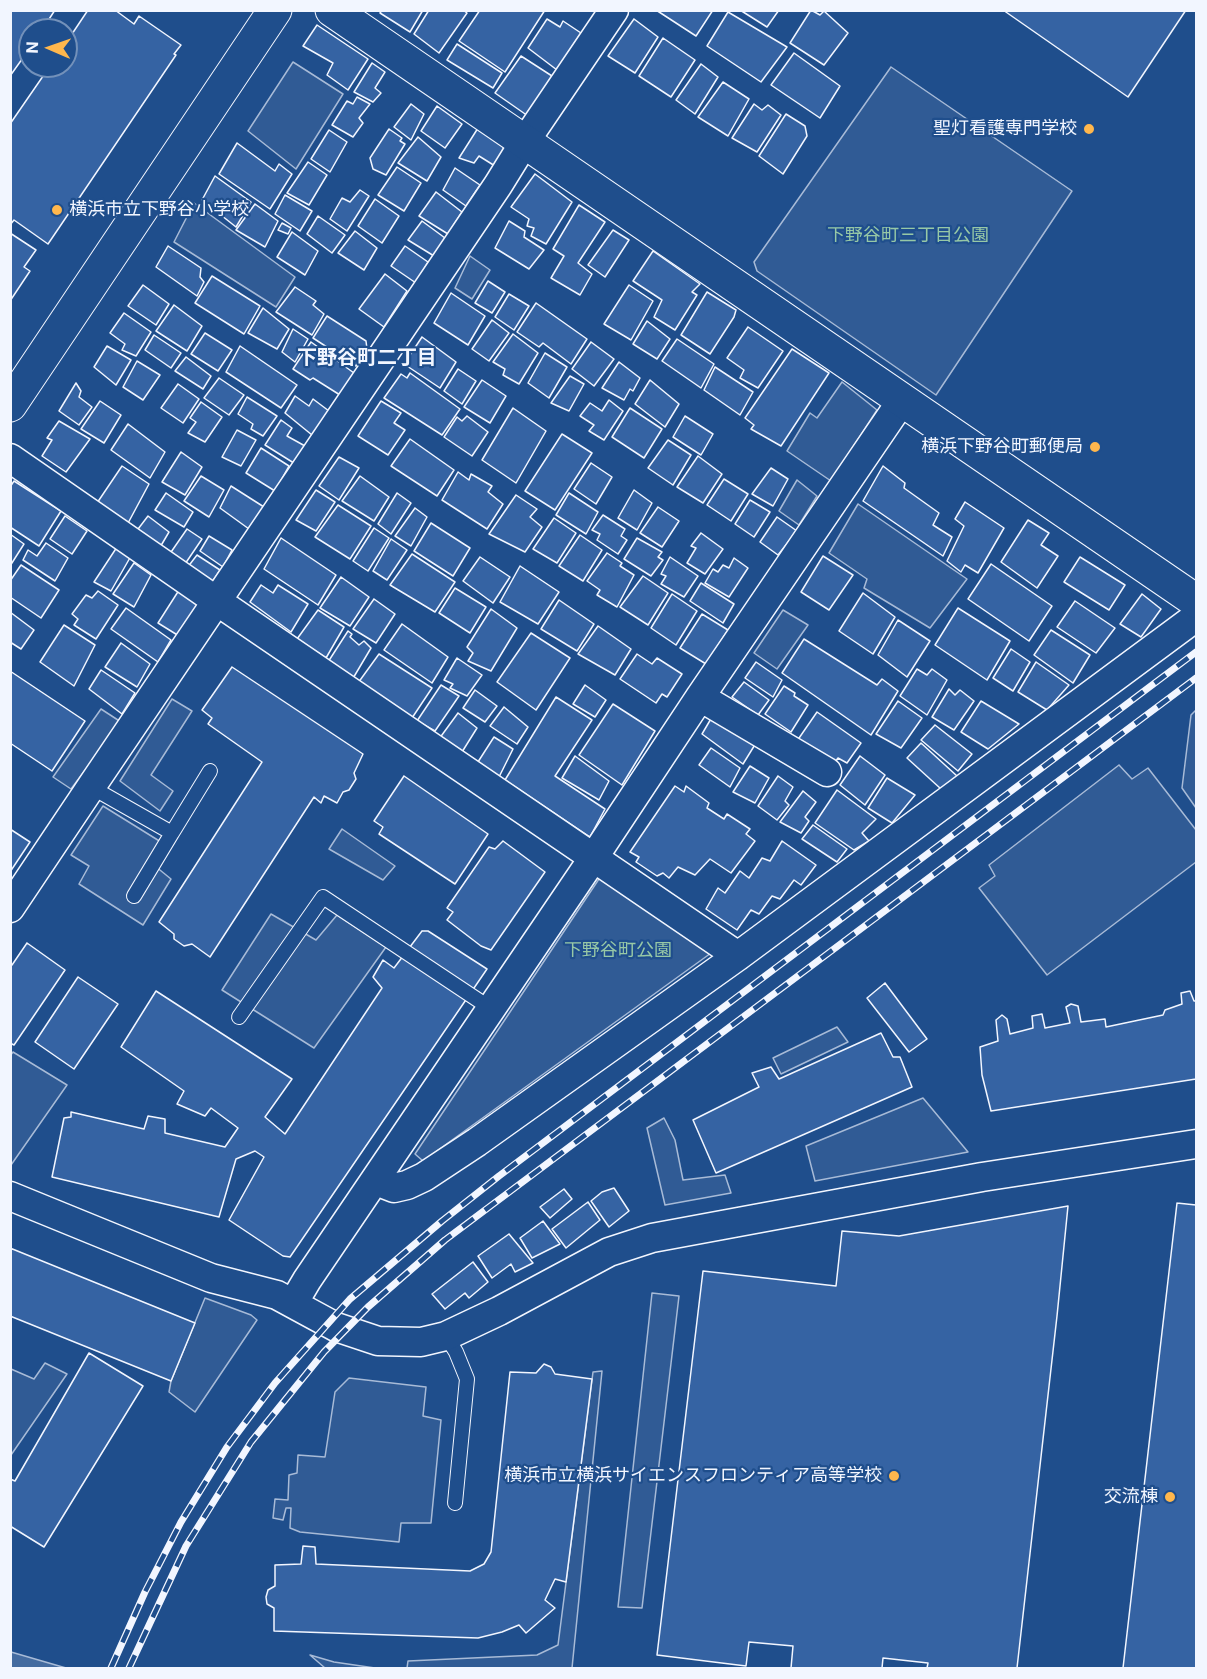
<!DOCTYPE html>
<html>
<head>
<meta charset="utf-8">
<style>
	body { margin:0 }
	#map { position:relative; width:1207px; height:1679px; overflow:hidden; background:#1f4e8c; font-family:Inter,sans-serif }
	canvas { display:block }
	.frame { position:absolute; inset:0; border:12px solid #f2f6ff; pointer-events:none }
	.north { position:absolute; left:18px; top:18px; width:60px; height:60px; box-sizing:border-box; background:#1f4e8c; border:2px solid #7391ba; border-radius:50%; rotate:272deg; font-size:16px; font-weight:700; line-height:24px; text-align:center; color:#f2f6ff }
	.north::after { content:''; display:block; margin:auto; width:21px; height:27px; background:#ffb74d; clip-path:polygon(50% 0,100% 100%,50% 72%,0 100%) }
</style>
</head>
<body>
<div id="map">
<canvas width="1207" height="1679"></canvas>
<div class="frame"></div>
<div class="north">N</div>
</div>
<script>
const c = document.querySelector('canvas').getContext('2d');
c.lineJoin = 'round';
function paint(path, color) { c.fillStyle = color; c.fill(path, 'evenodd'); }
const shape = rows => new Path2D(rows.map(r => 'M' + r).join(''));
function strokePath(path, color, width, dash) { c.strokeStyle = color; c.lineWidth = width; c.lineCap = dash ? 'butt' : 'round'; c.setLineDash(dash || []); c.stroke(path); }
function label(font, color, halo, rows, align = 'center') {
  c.font = font + ' Inter,"Noto Sans JP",sans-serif'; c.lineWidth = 4.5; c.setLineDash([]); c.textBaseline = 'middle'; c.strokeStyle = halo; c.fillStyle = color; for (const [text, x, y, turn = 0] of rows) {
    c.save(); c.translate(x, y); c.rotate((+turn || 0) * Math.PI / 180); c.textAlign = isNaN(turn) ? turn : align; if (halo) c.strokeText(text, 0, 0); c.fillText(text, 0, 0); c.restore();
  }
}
const built = shape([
	[293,62,343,94,296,169,248,131,293,62],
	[891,67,1072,191,936,395,757,271,754,262,891,67],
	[194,203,295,277,276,307,174,242,194,203],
	[470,256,490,270,472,299,455,288,470,256],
	[842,382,877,410,831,481,787,451,810,413,817,418,842,382],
	[797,480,817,496,799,525,779,511,797,480],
	[858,504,967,579,930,628,864,588,867,579,829,553,858,504],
	[783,610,808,625,777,669,754,653,783,610],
	[172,699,192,711,151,775,173,791,160,811,120,781,172,699],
	[101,709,121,722,71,789,53,777,101,709],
	[1196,710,1196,808,1182,788,1191,715,1196,710],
	[1119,765,1132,779,1148,768,1196,830,1196,862,1047,975,979,888,995,876,989,865,1119,765],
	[103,806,169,847,155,866,171,879,143,925,79,884,89,866,71,855,103,806],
	[342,829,395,866,383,880,329,849,342,829],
	[603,873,718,948,423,1161,415,1154,603,873],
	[271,914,316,940,337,915,386,947,314,1048,222,990,271,914],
	[837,1027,848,1042,781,1074,773,1058,837,1027],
	[13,1052,67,1085,11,1165,10,1056,13,1052],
	[923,1098,968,1152,815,1181,806,1146,923,1098],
	[664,1118,675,1140,683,1180,725,1175,731,1193,665,1205,647,1128,664,1118],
	[652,1293,679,1296,642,1608,618,1607,652,1293],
	[205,1298,251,1315,257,1320,195,1412,169,1392,171,1381,205,1298],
	[45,1363,67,1374,11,1455,11,1369,34,1379,45,1363],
	[602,1371,572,1668,407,1668,408,1661,537,1655,558,1645,593,1372,602,1371],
	[349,1378,426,1387,423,1416,441,1420,431,1523,401,1523,399,1542,300,1532,290,1528,291,1508,286,1508,283,1520,273,1518,275,1499,288,1500,289,1475,297,1473,298,1455,325,1457,335,1392,349,1378],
	[310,1655,334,1662,375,1668,325,1668,310,1655]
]);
const water = shape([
	[10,1652,11,1652,66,1668,11,1668,10,1652]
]);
const building = shape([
	[10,10,55,10,42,30,30,30,30,48,10,76,10,10],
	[88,10,115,10,134,24,139,16,181,45,174,54,176,55,48,244,14,220,10,225,10,124,50,66,66,66,66,43,88,10],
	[382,10,423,10,410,32,380,13,382,10],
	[429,10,463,10,467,13,439,53,414,34,429,10],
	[480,10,545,10,505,72,459,41,480,10],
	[656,10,713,10,696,36,656,10],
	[740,10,779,10,767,27,740,10],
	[811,10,820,15,824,11,848,33,824,65,790,43,811,10],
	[1003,10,1186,10,1128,97,1003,10],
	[728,12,787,47,761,82,707,46,728,12],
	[547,19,560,27,563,21,581,33,557,70,528,48,547,19],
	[634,19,658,37,635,73,608,56,634,19],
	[317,25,368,59,348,90,327,75,333,63,303,46,317,25],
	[663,38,695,60,671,97,639,76,663,38],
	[457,44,502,73,493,88,447,60,457,44],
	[794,53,840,86,820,118,771,85,794,53],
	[521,56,552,76,528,116,495,93,521,56],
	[372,63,385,72,375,88,381,93,373,102,354,92,372,63],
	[701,64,718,77,695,114,676,100,701,64],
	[723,82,749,99,728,136,698,117,723,82],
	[357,97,370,104,359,118,363,123,353,137,332,125,347,101,353,104,357,97],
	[411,104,424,114,411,140,394,127,411,104],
	[754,104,762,110,768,105,781,115,757,152,732,138,754,104],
	[437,106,462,124,445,148,421,131,437,106],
	[786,114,805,126,807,136,783,174,759,156,786,114],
	[478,128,503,144,504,152,495,166,479,156,474,163,459,158,478,128],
	[389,129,402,138,400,141,405,144,386,175,373,169,370,158,389,129],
	[329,130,347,142,330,172,311,159,329,130],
	[418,137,441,157,427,181,398,163,418,137],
	[237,143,275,171,279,164,292,174,270,209,219,174,237,143],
	[308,162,327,175,309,205,287,193,308,162],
	[397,167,421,183,404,211,378,195,397,167],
	[455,168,480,185,466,206,443,190,455,168],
	[535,174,572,202,546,244,531,236,534,228,527,226,529,219,511,207,535,174],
	[215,176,251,202,236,227,202,200,215,176],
	[360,190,369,196,347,231,330,219,342,198,350,202,360,190],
	[436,192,462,212,448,234,419,216,436,192],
	[285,195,312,211,300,231,275,214,285,195],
	[375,199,399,216,382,243,358,226,375,199],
	[255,204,278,221,265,247,236,230,255,204],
	[579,205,605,222,578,263,592,274,580,295,551,278,564,256,553,249,579,205],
	[318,216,345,235,332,253,307,234,318,216],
	[422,221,445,238,434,256,408,240,422,221],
	[509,221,525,231,524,237,544,250,529,269,495,248,509,221],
	[282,223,291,228,288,234,278,230,282,223],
	[613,230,629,240,605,277,588,265,613,230],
	[355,231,377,248,364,270,338,253,355,231],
	[292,232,318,251,305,275,277,257,292,232],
	[10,233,36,250,24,267,30,271,10,301,10,233],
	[168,246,201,268,200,277,204,282,197,296,156,267,168,246],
	[405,246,428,262,416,283,391,266,405,246],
	[653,251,700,284,692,292,697,295,675,330,654,317,662,300,633,281,653,251],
	[385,274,407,291,384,327,359,309,385,274],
	[212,276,260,306,244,334,195,303,212,276],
	[488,281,505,292,492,313,475,303,488,281],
	[143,285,169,304,156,325,128,306,143,285],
	[629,285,653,301,631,340,604,324,629,285],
	[295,287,316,301,313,305,324,314,312,335,276,312,295,287],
	[707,292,736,310,734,317,710,354,681,335,707,292],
	[451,293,485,316,468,345,434,323,451,293],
	[509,294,529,306,514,330,495,317,509,294],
	[536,303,587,339,571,364,543,343,539,347,517,332,536,303],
	[174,305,202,326,187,351,156,331,174,305],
	[263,308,289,329,277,349,248,333,263,308],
	[124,313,151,332,136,356,122,350,125,344,110,333,124,313],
	[327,316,366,341,367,349,356,366,313,338,327,316],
	[492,320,509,333,489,361,472,349,492,320],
	[647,321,670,339,657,359,633,344,647,321],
	[748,327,783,351,758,388,740,378,744,370,727,358,748,327],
	[293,329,308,339,295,362,282,352,293,329],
	[205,333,232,350,218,371,191,354,205,333],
	[513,334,538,353,519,384,503,375,505,369,493,362,513,334],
	[154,335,181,353,171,368,145,350,154,335],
	[422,337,456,362,440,388,404,364,422,337],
	[677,339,714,364,701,388,662,361,677,339],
	[311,342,354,373,340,395,313,378,310,380,293,369,311,342],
	[591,342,614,359,594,386,572,369,591,342],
	[107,346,131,360,116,385,94,367,107,346],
	[240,346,297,385,281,408,226,372,240,346],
	[792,349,829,373,781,446,751,429,754,425,745,418,792,349],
	[545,353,567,367,549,398,528,383,545,353],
	[186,357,211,376,203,389,175,371,186,357],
	[137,361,160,375,143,400,123,387,137,361],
	[619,362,640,378,633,391,630,389,624,400,602,388,619,362],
	[715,367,753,392,740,415,704,390,715,367],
	[458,369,476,381,462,404,444,391,458,369],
	[410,373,460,409,442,435,384,398,401,374,407,378,410,373],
	[570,376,584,384,569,411,551,403,570,376],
	[219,378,244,395,229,415,204,398,219,378],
	[482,380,506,396,490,423,464,407,482,380],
	[650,380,679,404,665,427,635,404,650,380],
	[76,383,81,391,79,397,92,407,79,425,59,411,76,383],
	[178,384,199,399,183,423,161,408,178,384],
	[295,396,309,406,313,399,329,411,312,435,285,413,295,396],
	[247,397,277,416,263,436,251,429,253,424,238,414,247,397],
	[609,400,623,411,604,440,589,431,594,425,580,416,590,403,602,411,609,400],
	[100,401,121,415,104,443,81,429,100,401],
	[381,401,401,413,394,423,405,430,388,455,358,436,381,401],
	[201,402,222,417,205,442,188,433,196,422,190,418,201,402],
	[513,408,546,431,516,483,482,460,513,408],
	[630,408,662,429,644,458,612,437,630,408],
	[467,416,488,432,472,456,444,437,457,417,462,421,467,416],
	[685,416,713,434,701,455,673,437,685,416],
	[281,420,292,428,287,436,305,446,297,465,265,445,281,420],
	[59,421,90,439,66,472,42,456,52,440,47,438,59,421],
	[128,424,165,452,150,478,111,450,128,424],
	[237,430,256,440,241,466,222,457,237,430],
	[562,434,592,453,555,510,525,491,562,434],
	[410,439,454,470,437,496,391,466,410,439],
	[668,440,691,455,673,485,648,468,668,440],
	[261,448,289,466,275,491,246,473,261,448],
	[181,452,202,467,185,495,162,482,181,452],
	[698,456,722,474,703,503,677,487,698,456],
	[339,457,359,468,339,500,319,486,339,457],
	[591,463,612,477,596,504,574,489,591,463],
	[122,466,149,484,127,525,95,506,122,466],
	[883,466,905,483,904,488,939,513,933,525,952,537,943,556,863,501,883,466],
	[771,468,788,479,773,506,752,494,771,468],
	[458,472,469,480,471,474,492,486,488,492,503,504,487,529,442,500,458,472],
	[201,476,224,490,209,517,184,501,201,476],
	[360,476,389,497,374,521,342,501,360,476],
	[724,479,748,494,731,521,707,505,724,479],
	[14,481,61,511,39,546,10,527,10,487,14,481],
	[231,486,264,507,249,529,220,508,231,486],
	[316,490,335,502,316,531,296,520,316,490],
	[634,490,652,503,637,530,618,518,634,490],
	[166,493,193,512,184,527,155,510,166,493],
	[397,493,411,503,391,534,378,524,397,493],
	[569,493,598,512,586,534,556,515,569,493],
	[516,495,537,509,530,517,542,527,525,552,489,534,516,495],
	[750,500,770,512,754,537,735,524,750,500],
	[965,502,1004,528,978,573,965,565,961,572,947,561,964,526,955,519,965,502],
	[338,505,371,526,350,559,315,537,338,505],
	[658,507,679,521,662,547,640,533,658,507],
	[415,508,427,517,411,546,395,536,415,508],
	[603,515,625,529,621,536,627,540,618,554,597,540,600,534,592,530,603,515],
	[65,516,87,531,72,554,50,539,65,516],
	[148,516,169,532,159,549,135,533,148,516],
	[777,517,797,531,778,555,760,542,777,517],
	[554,518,576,533,557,563,533,549,554,518],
	[1028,520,1049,533,1041,545,1058,556,1037,588,1001,562,1028,520],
	[431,523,470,548,453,576,414,551,431,523],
	[374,528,389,538,368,571,353,561,374,528],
	[187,529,202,539,185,564,169,555,187,529],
	[701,533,723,549,705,574,687,563,696,548,691,546,701,533],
	[10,534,24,544,10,566,10,534],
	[580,535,602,550,583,581,559,566,580,535],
	[209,536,232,550,223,567,200,551,209,536],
	[281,538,336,575,318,605,264,569,281,538],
	[637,538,662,552,658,557,663,560,651,576,624,559,637,538],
	[391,539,407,550,387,580,373,571,391,539],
	[46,543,68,558,55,581,23,560,28,550,37,556,46,543],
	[117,547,131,556,111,591,94,582,117,547],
	[607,553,622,563,620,566,634,575,617,607,597,595,600,590,587,581,607,553],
	[412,554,455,582,435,612,390,585,412,554],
	[197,555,220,570,211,584,187,568,197,555],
	[823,556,853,575,829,610,801,592,823,556],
	[480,557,510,577,493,603,463,581,480,557],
	[670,557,698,576,684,597,661,584,666,576,661,574,670,557],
	[1080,557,1125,585,1109,610,1064,582,1080,557],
	[734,558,748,568,729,597,705,583,713,569,718,572,723,565,729,568,734,558],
	[134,563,151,575,134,607,113,594,134,563],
	[991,564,1052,606,1029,641,968,599,991,564],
	[21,565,59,590,41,618,10,597,10,581,21,565],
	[520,566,559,592,538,624,500,602,520,566],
	[643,576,668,593,648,625,620,607,643,576],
	[341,577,369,597,350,626,320,608,341,577],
	[701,583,734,604,723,623,690,601,701,583],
	[261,585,273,593,278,585,308,604,291,632,250,602,261,585],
	[181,587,200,602,179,636,158,623,181,587],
	[455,588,486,607,470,633,439,613,455,588],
	[98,591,118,605,96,639,74,625,78,619,72,614,86,595,92,598,98,591],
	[863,593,895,617,873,654,839,631,863,593],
	[672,594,697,611,676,645,651,628,672,594],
	[1142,594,1161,609,1141,637,1120,624,1142,594],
	[374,599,395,614,376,643,353,629,374,599],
	[559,600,594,624,577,651,541,629,559,600],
	[1075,601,1115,628,1096,653,1057,627,1075,601],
	[126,608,171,640,158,662,111,629,126,608],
	[958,608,1010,641,987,680,935,645,958,608],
	[491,609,517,628,491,671,468,661,473,653,467,647,491,609],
	[318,610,344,627,326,658,297,639,318,610],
	[10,612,34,630,21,649,10,642,10,612],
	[702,614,728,630,706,664,680,648,702,614],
	[898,620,930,641,907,677,878,655,898,620],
	[402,624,448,657,432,683,384,650,402,624],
	[64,625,95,645,74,686,40,662,64,625],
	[598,626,631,649,615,675,578,654,598,626],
	[1051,630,1090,655,1073,683,1034,655,1051,630],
	[348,631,352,634,350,637,359,645,364,641,371,648,352,680,328,662,348,631],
	[531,633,570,658,536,710,497,682,531,633],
	[804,639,877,685,882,679,898,691,871,735,782,673,804,639],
	[121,643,150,664,137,687,105,667,121,643],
	[1011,649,1030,662,1013,691,993,678,1011,649],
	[379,654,432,688,412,718,358,683,379,654],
	[637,654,652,664,657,658,682,674,667,697,662,694,656,703,620,679,637,654],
	[457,658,482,675,467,696,450,688,453,684,444,680,457,658],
	[756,662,782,680,773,697,745,678,756,662],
	[1036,662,1069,685,1047,710,1018,692,1036,662],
	[232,667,363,754,354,773,356,779,349,790,343,792,337,803,324,796,321,803,314,797,210,957,192,944,184,946,174,939,174,934,159,922,262,762,208,724,212,718,202,710,232,667],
	[917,669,927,675,932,669,947,680,927,715,900,696,917,669],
	[101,670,135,693,122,714,89,689,101,670],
	[10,671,85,721,52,771,10,743,10,671],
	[744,682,769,700,758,715,732,697,744,682],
	[441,685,459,696,435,731,417,721,441,685],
	[585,685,606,700,595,717,573,704,585,685],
	[784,686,795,693,794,696,808,705,791,732,765,714,784,686],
	[949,689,955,695,960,690,974,701,954,730,932,717,949,689],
	[475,690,497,706,485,722,463,708,475,690],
	[556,697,592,720,555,776,605,809,590,837,505,780,556,697],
	[898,701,922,718,901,748,876,734,898,701],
	[981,701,1019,724,988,749,961,732,981,701],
	[613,704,655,731,622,785,579,755,613,704],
	[504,707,528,727,517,744,490,726,504,707],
	[817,712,861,743,847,763,838,758,833,765,797,741,817,712],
	[458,713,477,728,462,752,439,739,458,713],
	[712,717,756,743,743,764,702,734,712,717],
	[935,725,972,754,958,771,921,740,935,725],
	[494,737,513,749,499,777,476,765,494,737],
	[921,743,957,776,941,789,907,758,921,743],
	[711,748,740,768,730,787,699,765,711,748],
	[575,756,609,781,599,800,562,778,575,756],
	[860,756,885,775,865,805,840,785,860,756],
	[750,766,769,778,755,803,733,792,750,766],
	[404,776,488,834,455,884,379,834,383,827,374,821,404,776],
	[778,776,793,787,785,801,789,805,777,820,758,806,778,776],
	[887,778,915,795,892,823,868,808,887,778],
	[675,786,684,792,686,786,709,803,707,808,724,819,727,814,750,829,746,834,755,841,731,873,710,859,695,875,678,867,669,878,663,873,657,876,636,862,639,857,630,852,675,786],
	[837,790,876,819,862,833,869,841,854,850,815,823,837,790],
	[803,791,816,802,805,817,809,821,801,833,780,822,803,791],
	[813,825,847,849,837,862,802,839,813,825],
	[10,829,30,842,10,872,10,829],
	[503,841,545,872,491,950,481,946,447,920,453,912,447,908,489,847,495,849,503,841],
	[782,841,816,865,801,885,794,880,780,899,772,896,759,914,751,910,737,930,706,909,718,888,725,893,740,871,749,878,762,858,770,861,782,841],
	[422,931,428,931,487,969,290,1257,283,1256,229,1220,264,1157,255,1151,236,1159,219,1217,52,1177,64,1118,71,1117,71,1112,144,1129,148,1116,165,1119,165,1133,225,1147,238,1128,211,1108,205,1116,177,1104,184,1091,121,1047,156,991,292,1079,265,1117,285,1134,382,988,373,977,383,960,394,968,422,931],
	[27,943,65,970,14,1045,10,1043,10,964,12,965,27,943],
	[78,977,118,1004,74,1069,35,1042,78,977],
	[885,983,927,1039,909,1052,867,998,885,983],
	[1190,991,1194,1001,1196,1001,1196,1079,991,1111,982,1075,980,1047,998,1041,996,1020,1002,1015,1007,1019,1010,1034,1033,1028,1032,1016,1042,1014,1045,1028,1070,1023,1066,1007,1071,1004,1078,1006,1081,1022,1105,1019,1106,1027,1163,1015,1165,1010,1182,1004,1181,993,1190,991],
	[881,1033,893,1057,900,1057,912,1087,716,1173,693,1120,759,1087,752,1073,771,1067,779,1079,881,1033],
	[614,1188,629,1211,609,1227,591,1201,602,1192,614,1188],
	[564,1189,572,1199,550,1218,540,1207,564,1189],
	[588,1202,600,1220,566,1248,552,1229,588,1202],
	[1177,1203,1196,1205,1196,1668,1123,1668,1177,1203],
	[1068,1206,1057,1316,1017,1668,927,1668,928,1663,883,1658,882,1668,791,1668,793,1646,749,1642,746,1666,657,1655,703,1271,836,1286,842,1231,899,1236,1068,1206],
	[543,1221,560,1244,532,1258,520,1238,543,1221],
	[509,1234,533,1263,515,1272,511,1264,492,1278,478,1256,509,1234],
	[10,1248,195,1323,171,1381,10,1316,10,1248],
	[473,1262,488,1282,469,1298,465,1293,445,1309,432,1294,473,1262],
	[89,1353,143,1386,44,1547,10,1526,10,1479,15,1481,89,1353],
	[544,1364,551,1367,555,1374,592,1379,566,1582,555,1579,545,1600,555,1608,526,1633,519,1625,502,1632,478,1638,274,1631,274,1608,267,1604,266,1597,268,1590,275,1586,275,1565,301,1564,303,1546,315,1547,316,1564,470,1571,484,1564,491,1552,510,1372,536,1373,544,1364]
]);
const lane = shape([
	[91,787,172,833,210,771],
	[134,896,172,833],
	[239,1017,323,897,490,1008],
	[446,1336,456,1352,467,1379,455,1503]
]);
const street = shape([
	[10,458,205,593,738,956],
	[700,697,827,772],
	[10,908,91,787,498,185,524,143,614,10],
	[376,1181,394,1188,407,1185,424,1177,477,1142,738,956,1196,617],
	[10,1196,211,1278,277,1295,336,1327,378,1341,421,1342,446,1336,499,1311,609,1252,652,1238,982,1177,1196,1144],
	[294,1302,307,1280,594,857,700,697,903,399]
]);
const secondary = shape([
	[332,10,1196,601],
	[10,405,275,10]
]);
const rail = shape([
	[111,1668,145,1592,181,1522,227,1447,275,1383,350,1299,442,1221,499,1176,1196,652],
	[129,1668,186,1546,251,1442,324,1352,368,1307,445,1240,1196,678]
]);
const markers = [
	[1089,129,6,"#ffb74d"],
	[57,210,6,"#ffb74d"],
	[1095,447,6,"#ffb74d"],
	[894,1476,6,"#ffb74d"],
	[1170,1497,6,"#ffb74d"]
];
const poiNames = [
	["聖灯看護専門学校",1077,129],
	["横浜市立下野谷小学校",69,210,"left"],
	["横浜下野谷町郵便局",1083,447],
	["横浜市立横浜サイエンスフロンティア高等学校",882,1476],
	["交流棟",1158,1497]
];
const parkNames = [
	["下野谷町三丁目公園",908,236],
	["下野谷町公園",618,951]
];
const neighbourhoodNames = [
	["下野谷町二丁目",367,358]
];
paint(built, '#305b95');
strokePath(built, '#a8bbd7', 1.5);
paint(water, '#446ba0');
strokePath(water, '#a8bbd7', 1.5);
paint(building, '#3563a3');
strokePath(building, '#f2f6ff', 1.5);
strokePath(lane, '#f2f6ff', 16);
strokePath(street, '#f2f6ff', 31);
strokePath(secondary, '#f2f6ff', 35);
strokePath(lane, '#1f4e8c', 14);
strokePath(street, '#1f4e8c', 28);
strokePath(secondary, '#1f4e8c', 33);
strokePath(rail, '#f2f6ff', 7);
strokePath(rail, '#1f4e8c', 4.5, [14]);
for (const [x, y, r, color] of markers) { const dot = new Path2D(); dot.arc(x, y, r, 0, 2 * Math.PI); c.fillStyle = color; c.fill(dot); strokePath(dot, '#1f4e8c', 2); }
label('18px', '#f2f6ff', '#1f4e8c', poiNames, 'right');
label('18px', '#97c8a6', '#1f4e8c', parkNames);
label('bold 20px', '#f2f6ff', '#1f4e8c', neighbourhoodNames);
</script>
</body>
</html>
